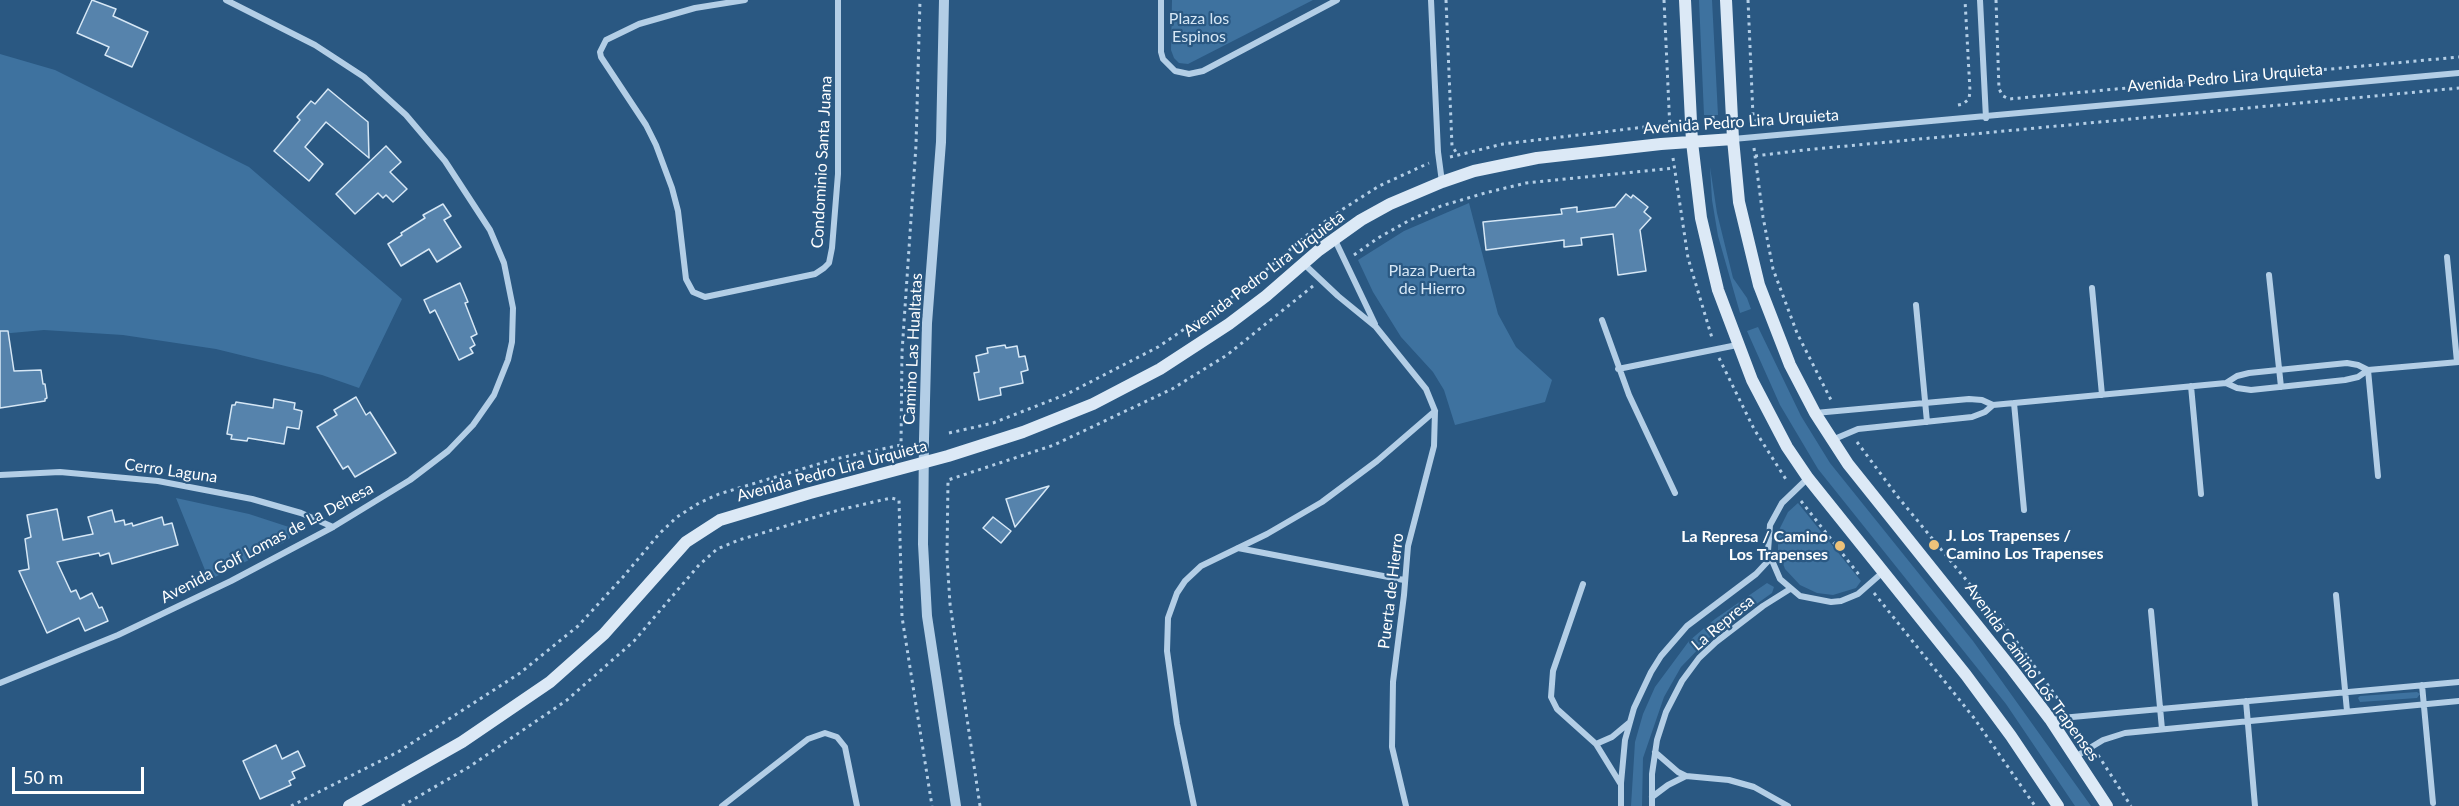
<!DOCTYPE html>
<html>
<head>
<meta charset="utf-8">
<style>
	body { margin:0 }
	#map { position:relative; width:2459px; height:806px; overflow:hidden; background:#2a5882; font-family:Lato,sans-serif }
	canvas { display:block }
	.scale { position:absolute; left:12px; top:767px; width:132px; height:27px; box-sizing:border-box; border:3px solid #fff; border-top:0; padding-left:8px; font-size:18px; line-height:21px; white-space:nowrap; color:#fff; -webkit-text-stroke:4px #2a5882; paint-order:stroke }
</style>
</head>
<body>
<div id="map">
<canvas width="2459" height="806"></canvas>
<div class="scale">50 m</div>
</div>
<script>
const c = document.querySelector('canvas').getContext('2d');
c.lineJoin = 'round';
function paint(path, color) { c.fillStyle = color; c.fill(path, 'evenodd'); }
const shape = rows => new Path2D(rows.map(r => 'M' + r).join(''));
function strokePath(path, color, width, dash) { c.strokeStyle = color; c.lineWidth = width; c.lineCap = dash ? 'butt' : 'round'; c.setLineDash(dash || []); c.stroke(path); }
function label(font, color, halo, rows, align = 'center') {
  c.font = font + ' Lato,sans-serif'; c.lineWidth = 4.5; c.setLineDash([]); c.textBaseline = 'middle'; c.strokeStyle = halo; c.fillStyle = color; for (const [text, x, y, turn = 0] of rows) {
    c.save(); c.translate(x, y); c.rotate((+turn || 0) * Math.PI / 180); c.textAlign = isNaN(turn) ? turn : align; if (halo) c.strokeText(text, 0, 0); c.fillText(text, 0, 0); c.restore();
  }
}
const green = shape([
	[1172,0,1313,0,1188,64,1179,63,1174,58,1171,50],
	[1699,0,1712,0,1718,115,1704,115],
	[0,54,55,70,249,167,402,299,359,388,322,375,216,349,123,335,44,330,0,334],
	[1710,167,1717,213,1733,278,1747,298,1751,309,1740,313,1718,236,1712,200],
	[1469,203,1498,314,1516,347,1552,380,1545,402,1455,425,1444,390,1433,372,1401,337,1373,292,1358,260,1404,231],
	[1758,327,1801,416,1830,463,1973,641,2091,806,2075,806,2006,704,1818,469,1780,405,1747,331],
	[176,498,249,514,295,529,289,532,290,538,283,543,209,580],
	[1798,503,1861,581,1856,588,1833,595,1817,593,1800,585,1785,569,1778,550,1778,532,1788,512],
	[1767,583,1774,587,1772,593,1710,637,1681,667,1664,697,1643,758,1642,806,1631,806,1635,742,1643,714,1655,687,1689,641,1715,619],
	[2417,692,2420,694,2417,698,2360,702,2358,698,2360,696]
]);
const building = shape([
	[92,0,116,9,113,16,148,32,132,67,105,55,109,47,77,33,92,0],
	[328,89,368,122,369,158,326,122,305,147,323,164,309,181,274,151,300,120,297,117,311,101,315,104,328,89],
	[386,146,401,162,390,172,407,189,393,202,386,195,383,198,378,193,355,214,336,194,386,146],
	[1626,194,1631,198,1633,195,1648,207,1644,212,1651,218,1640,230,1646,271,1618,275,1613,234,1581,238,1582,245,1564,247,1564,240,1486,250,1483,222,1562,214,1561,209,1577,207,1577,212,1615,207,1626,194],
	[443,204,451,216,444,220,461,247,437,262,429,249,401,266,388,244,402,235,401,233,425,218,423,215,443,204],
	[460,283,468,302,465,303,477,334,471,337,475,345,470,348,473,353,459,360,435,310,430,313,424,300,460,283],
	[0,331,8,331,14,371,41,370,43,384,45,384,47,398,45,399,45,401,0,408,0,331],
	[1005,345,1006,348,1017,346,1019,357,1025,356,1028,370,1021,372,1023,383,1000,388,1001,395,979,400,974,373,979,372,976,356,988,353,987,348,1005,345],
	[356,397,366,415,370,412,396,453,355,477,348,466,343,469,317,427,337,415,334,410,356,397],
	[274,399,295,403,294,409,302,411,299,429,287,427,284,444,248,438,247,441,231,439,232,435,227,434,232,405,235,405,236,402,273,408,274,399],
	[1049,486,1015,527,1006,499,1049,486],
	[57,509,63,540,93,534,88,517,112,510,115,522,124,520,125,525,132,523,133,526,162,517,164,525,172,523,178,545,112,564,109,553,100,556,99,553,57,562,71,592,76,590,80,599,92,593,99,608,102,607,108,621,85,631,79,618,47,633,19,571,29,569,25,539,31,537,27,515,57,509],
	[993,517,1011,531,1001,543,983,528,993,517],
	[276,745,282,759,298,751,305,766,292,772,295,778,289,781,291,785,260,799,243,761,276,745]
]);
const path = shape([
	[1446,0,1452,146,1458,155],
	[1664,0,1670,130],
	[1748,0,1753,116,1756,120,1763,124],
	[1996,0,1999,89,2003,96,2009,99,2459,57],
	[1958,105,1963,104,1969,99,1970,91,1965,0],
	[1704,118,1719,117],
	[1754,148,1763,217,1773,269,1797,333,1831,400],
	[1755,156,1804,150,2459,88],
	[1450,157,1503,144,1670,124],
	[1673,158,1688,258,1712,338],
	[1354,255,1378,238,1410,220,1441,206,1485,193,1526,183,1674,168],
	[1719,358,1754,429,1787,481],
	[949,433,993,423,1067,394,1158,347,1245,288,1313,230,1343,209,1379,186,1429,163],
	[1857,442,1898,497,2014,638,2063,706],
	[1801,501,1860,576],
	[1874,593,1974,718,2035,806],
	[2098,755,2131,806],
	[291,806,398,752,520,673,578,626,623,577,660,533,677,517,699,503,719,494,835,459,901,445,902,352,916,145,920,0],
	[402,806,469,767,567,700,634,641,699,565,717,549,739,540,839,510,891,498,899,500,902,617,932,806],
	[980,806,950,604,947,557,948,480,1054,445,1172,389,1227,355,1313,286]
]);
const minor = shape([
	[745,0,695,8,639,24,606,40,600,52,601,57,646,125,656,145,672,188,678,211,686,279,693,292,705,297,815,274,824,268,829,263,832,248,838,174,838,0],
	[1161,0,1161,52,1163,59,1175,71,1189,74,1203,71,1337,0],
	[1431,0,1438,152,1442,182],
	[1980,0,1986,118],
	[1733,139,2459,73],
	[1334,238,1375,324],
	[2447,257,2457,362],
	[1304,264,1338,296,1376,327,1426,389,1435,411,1434,446,1408,546,1404,595,1393,682,1392,747,1406,806],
	[2269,275,2281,387],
	[2092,288,2102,395],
	[1916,305,1927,422],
	[1602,320,1629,395,1675,493],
	[1618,369,1737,345],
	[2368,370,2378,476],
	[2226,383,2237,388,2251,390,2345,380,2358,377,2368,370,2459,362],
	[2191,386,2201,494],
	[2014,403,2024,510],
	[1815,413,1969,399,1982,400,1993,405,2226,383,2237,376,2249,373,2347,363,2358,365,2368,370],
	[1832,440,1858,429,1972,417,1985,412,1993,405],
	[0,475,60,472,158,481,252,499,301,513,333,527],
	[1808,478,1782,503,1770,525,1768,551,1780,579,1800,596,1831,602,1841,601,1858,594,1883,572],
	[1238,548,1404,580],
	[1583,584,1553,671,1551,697,1557,709,1596,744,1620,783],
	[2336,595,2347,711],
	[2151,611,2162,729],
	[0,683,118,635,231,581,333,527,410,480,448,451,473,425,494,395,508,360,512,342,513,308,504,263,490,230,445,161,406,115,364,77,315,45,226,0],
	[2422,685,2433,803],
	[2246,701,2255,806],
	[2050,719,2459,682],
	[1596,744,1612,737,1630,722],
	[1655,752,1678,772,1686,776,1729,780,1754,787,1788,806],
	[2075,757,2103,740,2125,733,2459,701],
	[1652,797,1668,785,1686,776],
	[722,806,808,739,825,733,837,737,845,747,857,806],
	[1194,806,1177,724,1167,651,1168,618,1177,593,1185,581,1201,566,1267,534,1322,502,1377,461,1435,411],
	[1621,806,1621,783,1625,740,1634,708,1651,672,1661,656,1687,626,1756,574,1770,559],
	[1652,806,1652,774,1657,740,1666,712,1682,681,1699,658,1716,642,1763,606,1790,589]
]);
const tertiary = shape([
	[944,0,941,142,927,323,924,439,923,544,927,616,956,806]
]);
const secondary = shape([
	[1685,0,1692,142,1701,218,1718,290,1752,380,1787,447,1808,478,1966,675,2011,736,2058,806],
	[1726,0,1733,139,1739,202,1759,285,1790,365,1815,413,1848,464,2012,669,2050,719,2107,806],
	[349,806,462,742,550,682,604,634,686,542,720,520,810,493,948,456,1023,432,1093,404,1160,369,1229,324,1266,296,1319,250,1361,220,1390,204,1442,182,1474,171,1537,158,1661,144,1733,139]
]);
const markers = [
	[1934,545,6,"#edc27a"],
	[1840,546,6,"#edc27a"]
];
const parkNames = [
	["Plaza los",1199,19],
	["Espinos",1199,37],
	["Plaza Puerta",1432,271],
	["de Hierro",1432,289]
];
const streetNames = [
	["Avenida Pedro Lira Urquieta",2225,78,-5],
	["Avenida Pedro Lira Urquieta",1741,122,-4],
	["Condominio Santa Juana",822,162,-87],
	["Avenida Pedro Lira Urquieta",1264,274,-37],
	["Camino Las Hualtatas",913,349,-87],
	["Cerro Laguna",171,471,8],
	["Avenida Pedro Lira Urquieta",832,471,-15],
	["Avenida Golf Lomas de La Dehesa",267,543,-28],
	["Puerta de Hierro",1391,591,-83],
	["La Represa",1723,623,-40],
	["Avenida Camino Los Trapenses",2032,672,54]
];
const poiNames = [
	["J. Los Trapenses /",1946,536],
	["Camino Los Trapenses",1946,554],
	["La Represa / Camino",1828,537,"right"],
	["Los Trapenses",1828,555,"right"]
];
paint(green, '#3e729f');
paint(building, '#5683ac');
strokePath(building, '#d6e7f5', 1.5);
strokePath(path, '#b3cee6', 3, [3, 4.5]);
strokePath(minor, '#b3cee6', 6);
strokePath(tertiary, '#b3cee6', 10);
strokePath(secondary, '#dce9f6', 12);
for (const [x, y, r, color] of markers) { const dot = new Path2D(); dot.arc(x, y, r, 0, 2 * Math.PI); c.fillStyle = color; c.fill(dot); strokePath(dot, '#2a5882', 2); }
label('16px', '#d6e7f5', '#2a5882', parkNames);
label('16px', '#fff', '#2a5882', streetNames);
label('bold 16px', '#fff', '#2a5882', poiNames, 'left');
</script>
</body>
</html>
